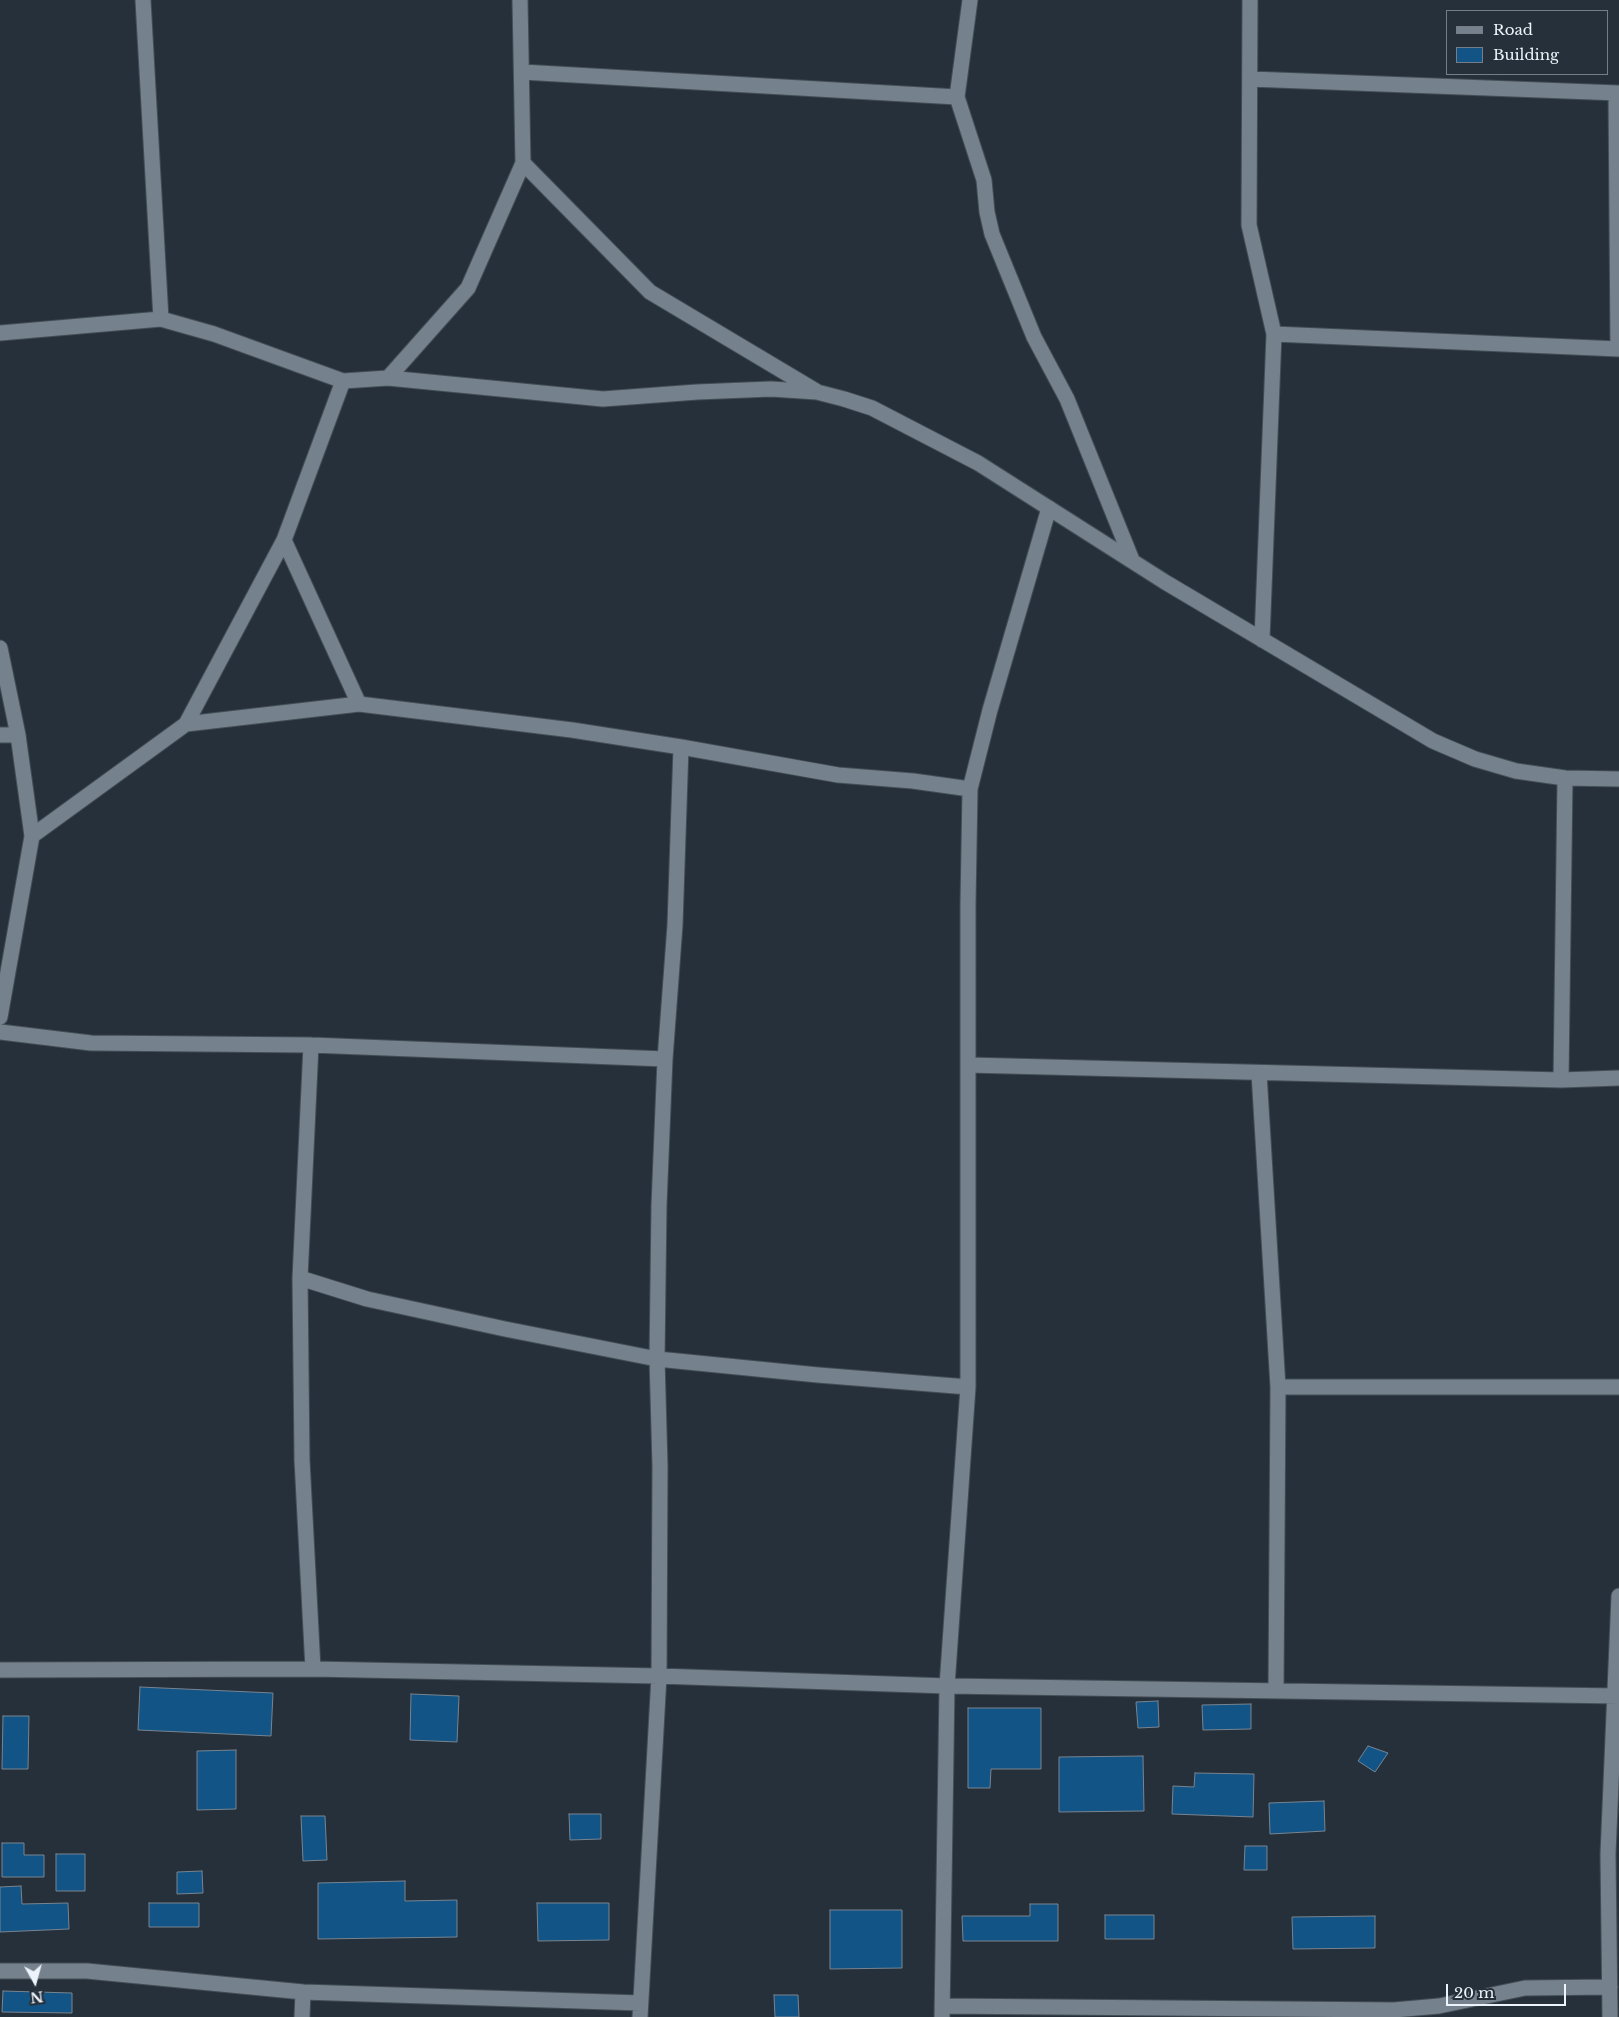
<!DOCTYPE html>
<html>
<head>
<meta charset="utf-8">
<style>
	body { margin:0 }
	#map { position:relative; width:1619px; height:2017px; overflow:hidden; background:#26303a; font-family:"Libre Baskerville",serif }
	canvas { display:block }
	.legend { position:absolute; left:1446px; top:10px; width:162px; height:65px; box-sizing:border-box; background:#26303a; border:1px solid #757e87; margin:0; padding:6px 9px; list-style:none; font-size:15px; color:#ecf3fa }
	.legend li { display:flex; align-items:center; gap:10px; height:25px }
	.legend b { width:25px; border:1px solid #757e87 }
	.north { position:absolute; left:10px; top:1957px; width:50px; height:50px; -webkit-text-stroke:4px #26303a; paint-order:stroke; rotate:173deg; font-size:14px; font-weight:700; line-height:20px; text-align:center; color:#ecf3fa }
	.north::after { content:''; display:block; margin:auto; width:18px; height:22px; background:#ecf3fa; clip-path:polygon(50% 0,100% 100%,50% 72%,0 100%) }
	.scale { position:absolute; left:1446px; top:1984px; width:120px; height:22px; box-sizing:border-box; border:2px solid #ecf3fa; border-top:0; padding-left:6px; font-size:15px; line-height:18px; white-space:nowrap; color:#ecf3fa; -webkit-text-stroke:4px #26303a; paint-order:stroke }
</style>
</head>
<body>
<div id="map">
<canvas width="1619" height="2017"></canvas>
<ul class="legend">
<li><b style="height:6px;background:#75818d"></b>Road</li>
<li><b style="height:14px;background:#125486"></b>Building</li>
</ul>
<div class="north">N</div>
<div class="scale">20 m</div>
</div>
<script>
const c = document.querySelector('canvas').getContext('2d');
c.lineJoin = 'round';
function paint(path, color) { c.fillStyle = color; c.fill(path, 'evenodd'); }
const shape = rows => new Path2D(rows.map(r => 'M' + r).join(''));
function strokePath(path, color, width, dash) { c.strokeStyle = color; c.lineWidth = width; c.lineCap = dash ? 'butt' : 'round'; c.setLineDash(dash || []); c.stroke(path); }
const building = shape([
	[140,1687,273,1693,271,1736,138,1730,140,1687],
	[411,1694,459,1696,457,1742,410,1740,411,1694],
	[1158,1701,1159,1727,1138,1728,1136,1702,1158,1701],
	[1251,1704,1251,1729,1203,1730,1202,1705,1251,1704],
	[968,1708,1041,1708,1041,1769,991,1769,990,1788,968,1788,968,1708],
	[3,1716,29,1716,28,1769,2,1769,3,1716],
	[1368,1746,1388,1753,1375,1772,1358,1761,1368,1746],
	[236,1750,236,1809,197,1810,197,1751,236,1750],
	[1143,1756,1144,1811,1059,1812,1059,1757,1143,1756],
	[1195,1773,1254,1774,1253,1817,1172,1814,1173,1786,1194,1787,1195,1773],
	[1324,1801,1325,1831,1270,1834,1269,1803,1324,1801],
	[569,1814,601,1814,601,1839,570,1840,569,1814],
	[301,1816,325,1816,327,1860,303,1861,301,1816],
	[2,1843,24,1843,24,1855,44,1855,44,1877,2,1877,2,1843],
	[1245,1846,1267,1846,1267,1870,1244,1870,1245,1846],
	[56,1854,85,1854,85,1891,56,1891,56,1854],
	[202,1871,203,1893,177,1894,177,1872,202,1871],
	[405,1881,405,1901,457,1900,457,1937,318,1939,318,1883,405,1881],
	[21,1886,22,1904,68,1903,69,1929,0,1932,0,1887,21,1886],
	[149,1903,199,1903,199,1927,149,1927,149,1903],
	[537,1903,609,1903,609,1940,538,1941,537,1903],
	[1030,1904,1058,1904,1058,1941,963,1941,962,1916,1030,1916,1030,1904],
	[830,1910,902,1910,902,1968,830,1969,830,1910],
	[1105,1915,1154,1915,1154,1939,1105,1939,1105,1915],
	[1375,1916,1375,1948,1293,1949,1292,1917,1375,1916],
	[3,1991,72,1993,72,2013,2,2012,3,1991],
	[774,1995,798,1995,799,2017,775,2017,774,1995]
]);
const street = shape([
	[143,0,161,319],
	[970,0,957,97,984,180,987,212,992,234,1034,337,1067,399,1132,560],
	[1250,0,1249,225,1274,334,1262,640],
	[522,72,957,97],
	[1250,79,1619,93],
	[1616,93,1618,349],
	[523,163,650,292,816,391],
	[0,333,161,319,214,334,343,381,388,378,603,399,697,392,771,389,817,392,844,399,872,408,978,463,1165,582,1433,741,1475,759,1516,771,1565,778,1619,779],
	[1274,334,1619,349],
	[388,378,468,288,523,163,520,0],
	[284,540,359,704],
	[0,648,18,735,32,836],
	[186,724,359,704,572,730,681,747,838,775,913,781,970,789,968,904,968,1387,947,1686,942,2017],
	[0,735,18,735],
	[970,789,990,710,1049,508],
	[0,1017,32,836,186,724,284,540,343,381],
	[0,1032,91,1043,311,1045,665,1059],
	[311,1045,300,1278,302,1460,313,1669],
	[968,1065,1561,1080,1619,1078],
	[1259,1073,1278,1387,1276,1690],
	[1561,1080,1565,778],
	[300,1278,367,1299,505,1329,657,1359,818,1375,968,1387],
	[1278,1387,1619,1387],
	[0,1670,313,1669,659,1676,947,1686,1619,1696],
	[0,1971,87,1971,303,1992,640,2003],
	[942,2006,1394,2010,1439,2006,1525,1988,1610,1987],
	[302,2017,303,1992],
	[640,2017,659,1676,660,1466,657,1359,659,1205,665,1059,675,925,681,747],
	[1610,2017,1608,1854,1619,1596]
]);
paint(building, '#125486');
strokePath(building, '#788490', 1);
strokePath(street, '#434d55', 17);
strokePath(street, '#75818d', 15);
</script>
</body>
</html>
